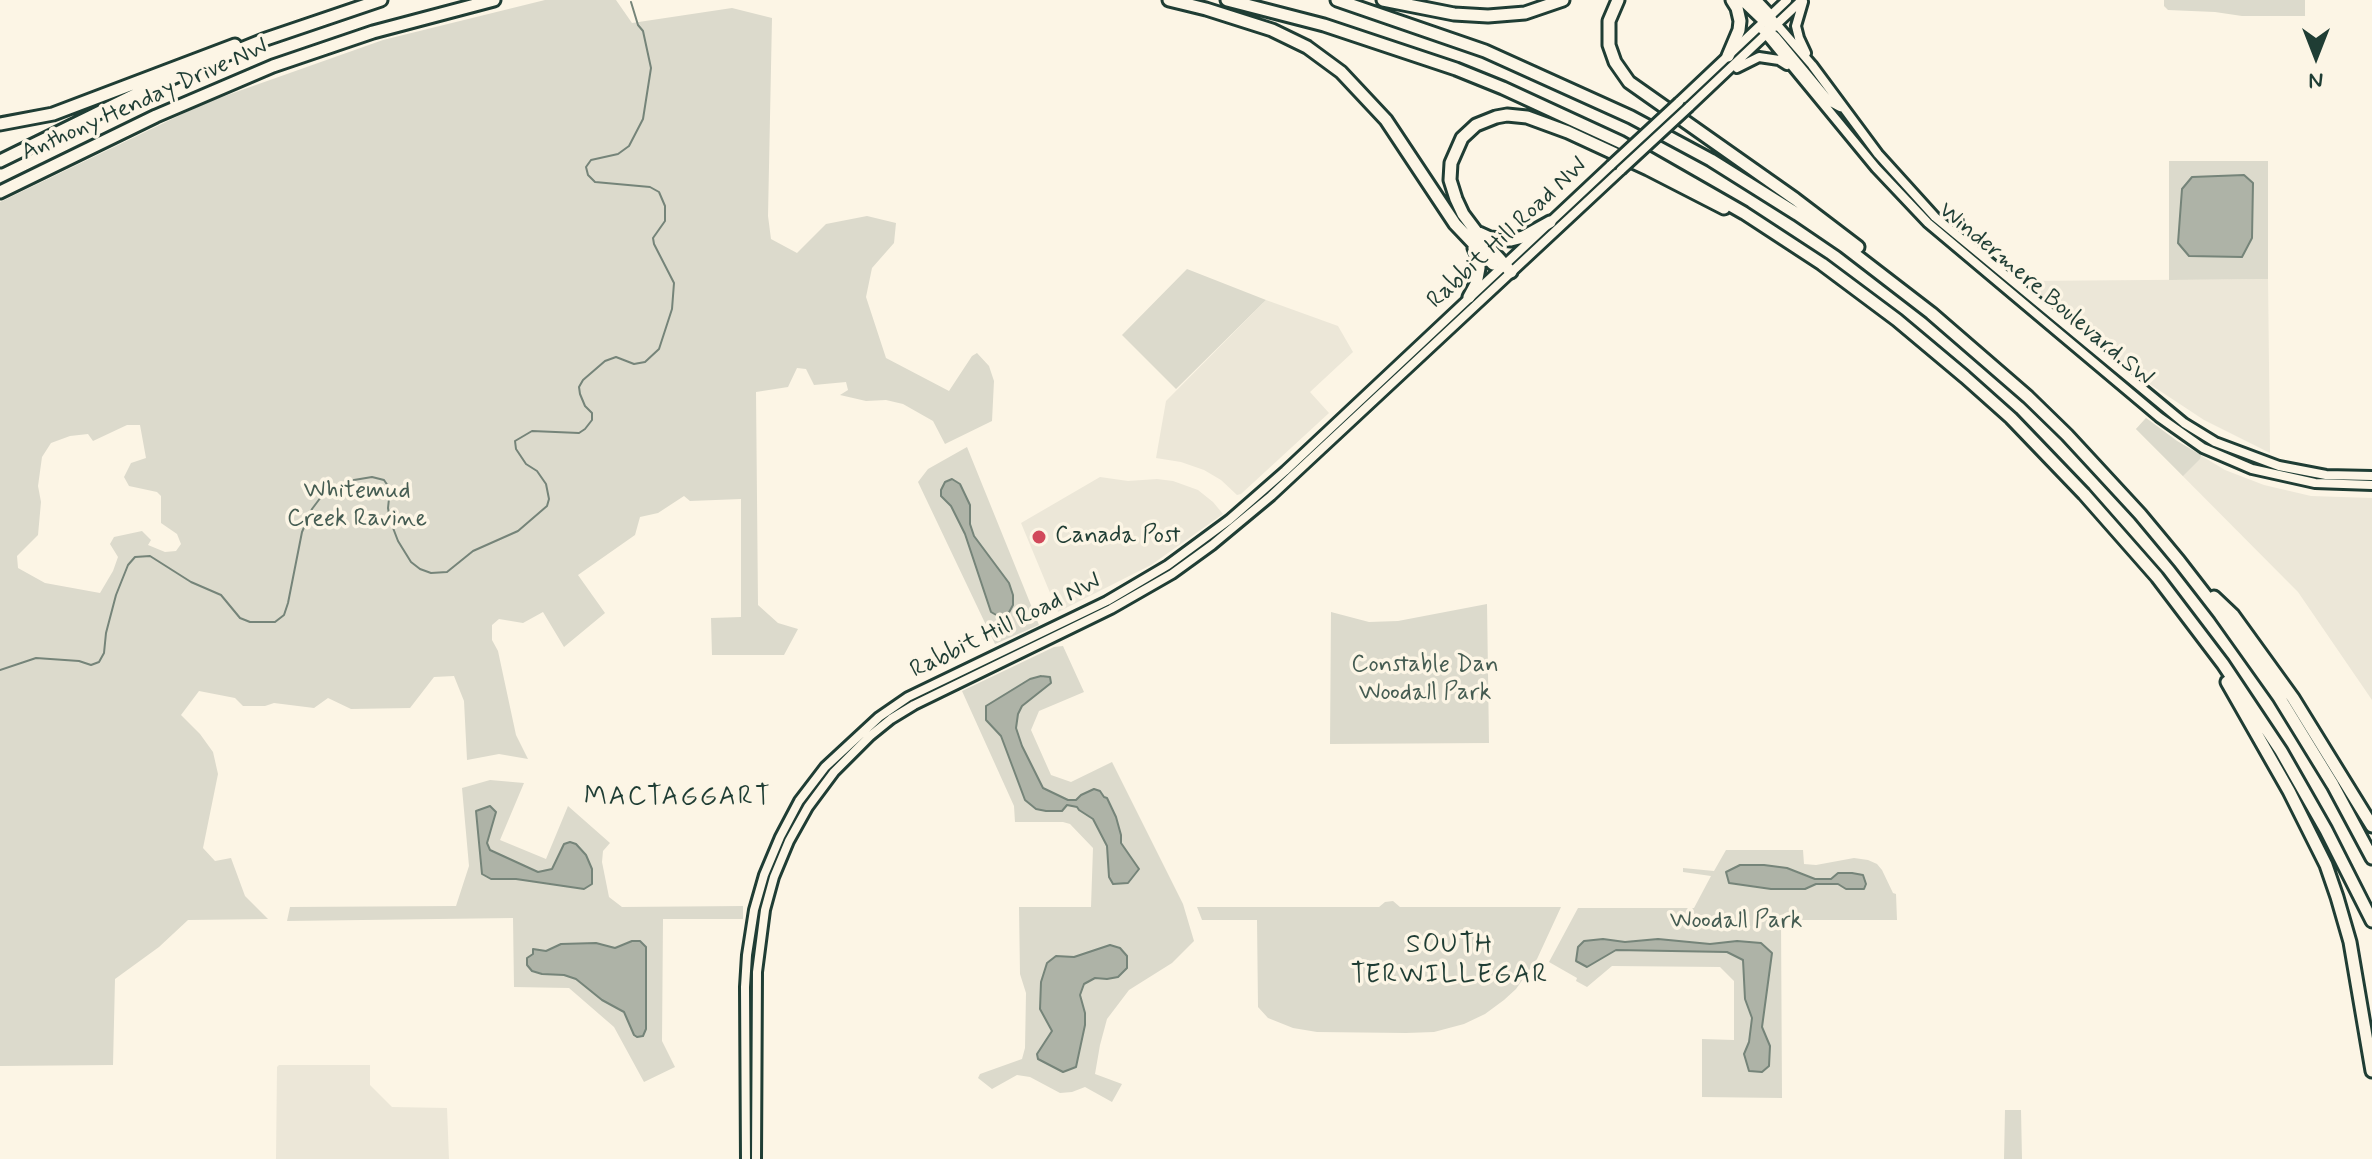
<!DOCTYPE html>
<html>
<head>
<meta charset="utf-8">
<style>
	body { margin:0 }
	#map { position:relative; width:2372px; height:1159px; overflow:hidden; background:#fcf5e5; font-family:Mynerve,sans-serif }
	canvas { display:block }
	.north { position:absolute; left:2276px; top:16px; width:80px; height:80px; -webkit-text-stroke:6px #fcf5e5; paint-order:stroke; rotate:180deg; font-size:22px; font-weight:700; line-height:32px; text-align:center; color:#1f3d34 }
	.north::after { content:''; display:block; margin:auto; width:28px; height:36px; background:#1f3d34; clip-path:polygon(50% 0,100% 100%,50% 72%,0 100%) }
</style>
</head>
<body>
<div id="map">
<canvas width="2372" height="1159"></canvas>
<div class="north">N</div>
</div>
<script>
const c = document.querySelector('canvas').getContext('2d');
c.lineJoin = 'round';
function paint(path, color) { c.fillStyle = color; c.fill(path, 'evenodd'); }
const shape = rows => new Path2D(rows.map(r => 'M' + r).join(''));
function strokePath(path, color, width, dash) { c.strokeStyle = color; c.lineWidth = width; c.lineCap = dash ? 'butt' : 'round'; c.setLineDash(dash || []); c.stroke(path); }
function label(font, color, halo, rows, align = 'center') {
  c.font = font + ' Mynerve,sans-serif'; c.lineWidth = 7; c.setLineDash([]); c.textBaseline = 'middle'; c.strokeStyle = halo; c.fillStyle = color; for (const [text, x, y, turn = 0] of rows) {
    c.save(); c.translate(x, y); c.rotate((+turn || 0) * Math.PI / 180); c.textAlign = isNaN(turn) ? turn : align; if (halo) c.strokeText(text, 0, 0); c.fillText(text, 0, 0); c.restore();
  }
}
const built = shape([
	[2268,279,2270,453,2204,420,2145,381,2024,281],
	[1266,300,1338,326,1353,352,1310,392,1329,413,1241,494,1237,495,1221,480,1204,470,1181,462,1156,458,1166,401],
	[2146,418,2177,441,2225,470,2264,485,2311,496,2372,498,2372,700,2298,592,2136,429],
	[1100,477,1128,481,1157,479,1173,481,1198,490,1213,502,1223,514,1151,565,1058,612,1021,523],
	[279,1065,370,1065,370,1085,392,1107,447,1108,449,1159,276,1159,277,1067]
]);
const green = shape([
	[545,0,616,0,632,23,732,8,772,18,768,216,771,239,797,253,826,224,867,216,896,223,894,243,872,268,866,297,886,358,949,391,972,356,977,353,989,366,994,381,992,421,945,444,933,421,903,404,886,400,866,401,840,395,848,390,846,382,814,385,806,369,797,368,788,387,756,392,758,605,778,623,798,629,784,655,712,655,711,618,741,617,741,499,690,501,684,496,658,513,640,517,635,535,578,575,605,613,564,647,543,612,523,623,499,619,492,625,492,640,498,651,516,735,528,759,499,754,467,760,464,701,454,676,434,677,410,708,351,709,328,698,314,708,274,703,265,706,243,706,235,698,199,691,181,715,200,734,213,752,218,774,203,848,215,861,231,858,245,896,268,919,188,920,159,947,115,979,113,1065,0,1066,0,202,205,103,383,40],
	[127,425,140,425,146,458,131,463,124,477,129,486,157,492,161,496,161,523,177,534,181,544,176,551,165,552,148,545,151,540,142,531,114,537,110,544,118,557,113,571,100,593,45,583,18,568,17,556,38,535,41,502,38,486,42,457,51,443,70,436,88,434,93,441],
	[2164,0,2305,0,2305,16,2242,16,2215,12,2168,10,2164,6],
	[2169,161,2268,161,2268,279,2169,280],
	[1187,269,1266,300,1176,389,1122,335],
	[2146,418,2177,441,2201,455,2200,459,2183,476,2136,429],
	[967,447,1039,625,995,644,918,482,928,469],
	[1487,604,1489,743,1330,744,1331,612,1369,622,1398,621],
	[1063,646,1084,692,1039,711,1031,730,1051,775,1071,782,1112,762,1183,904,1194,941,1172,963,1129,990,1107,1019,1100,1045,1095,1074,1122,1084,1112,1102,1085,1087,1072,1092,1060,1093,1030,1077,1017,1075,992,1089,978,1078,980,1074,1022,1059,1025,1048,1026,993,1020,974,1019,907,1091,907,1093,848,1070,824,1063,822,1015,822,1014,806,962,691,1054,647],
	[490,780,524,783,500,840,546,859,568,806,610,843,603,851,602,862,609,897,622,907,743,906,743,919,663,919,662,1041,675,1067,644,1082,614,1027,569,988,514,987,513,918,287,921,290,907,456,906,469,866,462,788],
	[1726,850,1803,850,1804,864,1816,865,1854,858,1868,860,1877,864,1882,870,1893,893,1896,894,1897,920,1781,920,1782,1098,1702,1097,1702,1039,1734,1040,1734,981,1720,967,1612,966,1587,987,1576,981,1577,978,1549,962,1578,908,1694,908,1711,876,1683,872,1683,868,1714,871],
	[1393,901,1400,907,1561,907,1537,959,1516,989,1504,1000,1485,1014,1464,1024,1434,1032,1406,1033,1317,1032,1293,1028,1268,1018,1258,1007,1257,920,1202,920,1197,907,1379,907,1385,902],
	[2005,1110,2021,1110,2022,1159,2004,1159]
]);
const water = shape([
	[2244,175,2253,183,2252,238,2242,257,2189,256,2178,243,2182,189,2192,177,2244,175],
	[952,479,960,484,970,505,970,524,974,536,1009,583,1013,595,1013,605,1007,616,998,616,991,612,965,534,951,506,941,496,941,490,945,482,952,479],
	[1041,676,1050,677,1051,683,1022,706,1018,714,1016,728,1022,746,1043,788,1068,800,1076,800,1081,795,1094,789,1100,791,1104,797,1107,798,1116,817,1121,835,1121,843,1139,869,1128,883,1113,884,1109,877,1107,846,1093,819,1079,810,1077,807,1067,805,1062,811,1046,811,1036,809,1025,800,1001,736,986,720,986,706,1030,679,1041,676],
	[490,806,496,812,487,843,490,850,538,872,552,869,564,844,570,842,576,844,586,855,592,869,592,884,584,889,516,879,491,879,482,874,476,811,490,806],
	[1740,865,1764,865,1787,868,1815,879,1831,879,1838,873,1852,873,1863,875,1866,884,1864,889,1846,889,1838,884,1816,884,1805,889,1771,889,1729,883,1726,872,1740,865],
	[1603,939,1625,942,1658,939,1710,944,1737,941,1761,943,1772,953,1762,1027,1770,1046,1769,1066,1762,1072,1749,1071,1744,1054,1749,1042,1752,1018,1745,999,1743,960,1727,952,1616,950,1587,967,1576,961,1578,947,1584,941,1603,939],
	[632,941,640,941,646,947,646,1029,643,1036,637,1037,634,1035,624,1012,602,1000,576,979,564,975,542,974,532,971,527,965,527,958,533,954,533,949,546,951,561,944,596,943,615,948,632,941],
	[1110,945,1120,948,1127,956,1127,968,1118,977,1107,979,1095,978,1084,984,1080,995,1085,1013,1085,1025,1076,1067,1063,1072,1038,1059,1037,1054,1052,1031,1040,1009,1041,982,1047,963,1056,956,1074,957,1110,945]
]);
const stream = shape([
	[0,670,36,658,79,661,91,665,99,662,104,653,106,633,116,595,128,565,135,557,150,556,191,582,221,595,240,618,250,622,275,622,284,615,288,603,302,532,312,509,321,497,354,480,372,477,384,480,390,489,388,508,390,520,398,541,411,562,420,569,431,573,447,572,473,551,518,531,547,506,549,499,546,484,537,471,526,464,516,449,515,441,532,431,579,433,585,429,592,420,592,413,585,406,580,394,579,387,583,380,605,361,616,357,634,364,645,362,659,349,672,309,674,283,654,244,653,238,665,221,665,206,659,192,650,187,595,182,588,175,586,167,591,160,618,154,629,146,643,119,651,68,643,31,638,25,631,2]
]);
const secondary = shape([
	[1803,2,1796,26,1799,38,1806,53],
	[1773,20,1812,65,1878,154,1935,217,2184,423,2215,442,2279,466,2326,475,2372,476],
	[1760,27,1876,168,1928,223,2159,417,2203,448,2252,469,2315,483,2372,485],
	[1768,30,1776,37,1829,101,1840,107],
	[1737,68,1759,57,1779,60,1787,65],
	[1679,102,1787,0],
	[1689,107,1802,0],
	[746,1159,745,987,747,955,754,910,764,875,780,837,799,801,825,767,879,717,908,697,1107,601,1168,565,1229,520,1285,471,1611,165],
	[756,1159,757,972,765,910,774,877,789,841,808,807,834,772,870,736,891,719,914,705,1111,609,1172,574,1212,545,1271,496,1621,170]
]);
const highway = shape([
	[1169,0,1206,9,1272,30,1307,47,1341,72,1386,120,1455,224,1493,264],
	[1227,0,1324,25,1456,69,1503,88,1620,142,1744,213,1822,264,1897,320,1965,377,2011,418,2084,494,2157,577,2223,664,2281,751,2326,830,2372,921],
	[1337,0,1485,51,1631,117,1711,160,1797,214,1844,246,1931,313,2028,397,2067,435,2140,514,2179,561,2220,614,2279,697,2333,785,2372,858],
	[1383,0,1454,14,1488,16,1525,13,1563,0],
	[1618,0,1609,21,1609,45,1615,62,1629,82,1795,199,1858,247],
	[1743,0,1765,21,1776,25],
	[1755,0,1770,16],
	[1728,56,1739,30,1740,21,1737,8,1732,0],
	[0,124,53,114,235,45],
	[0,161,141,92,199,66,263,40,381,0],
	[0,192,156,116,273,66,373,32,494,0],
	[1479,233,1490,238,1511,240,1523,237,1550,222],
	[1511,272,1484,242,1463,214,1456,199,1450,180,1451,163,1462,138,1476,125,1496,117,1507,115,1527,117,1568,132,1648,169,1724,208],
	[1469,297,1476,284,1479,268,1479,259,1474,248],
	[2214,597,2233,615,2293,698,2372,826],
	[2227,682,2289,791,2326,865,2337,897,2350,942,2372,1071]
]);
const secondaryBridge = shape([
	[1611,165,1679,102],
	[1621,170,1689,107]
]);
const markers = [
	[1039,537,8,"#d1495b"]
];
const streetNames = [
	["Anthony Henday Drive NW",145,101,-24],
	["Rabbit Hill Road NW",1508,234,-43],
	["Windermere Boulevard SW",2045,295,40],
	["Rabbit Hill Road NW",1006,627,-26]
];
const parkNames = [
	["Whitemud",357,492],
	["Creek Ravine",357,520],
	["Constable Dan",1425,666],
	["Woodall Park",1425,694],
	["Woodall Park",1736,922]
];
const poiNames = [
	["Canada Post",1055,537]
];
const neighbourhoodNames = [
	["MACTAGGART",678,799],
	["SOUTH",1450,947],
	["TERWILLEGAR",1450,977]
];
paint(built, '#ece7d8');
paint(green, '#dcdacc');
paint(water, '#aeb3a7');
strokePath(water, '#758479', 2);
strokePath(stream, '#758479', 2);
strokePath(secondary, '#1f3d34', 14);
strokePath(highway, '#1f3d34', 17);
strokePath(secondary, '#fcf5e5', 8);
strokePath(highway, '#fcf5e5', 11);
strokePath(secondaryBridge, '#1f3d34', 14, []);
strokePath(secondaryBridge, '#fcf5e5', 8);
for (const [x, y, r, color] of markers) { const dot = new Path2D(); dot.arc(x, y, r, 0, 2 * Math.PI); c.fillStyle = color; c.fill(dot); strokePath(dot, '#fcf5e5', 3); }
label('24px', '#1f3d34', '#fcf5e5', streetNames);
label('24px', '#455c52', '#fcf5e5', parkNames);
label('24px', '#1f3d34', '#fcf5e5', poiNames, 'left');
c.letterSpacing = '2px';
label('26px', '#1f3d34', '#fcf5e5', neighbourhoodNames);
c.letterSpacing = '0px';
</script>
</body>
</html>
